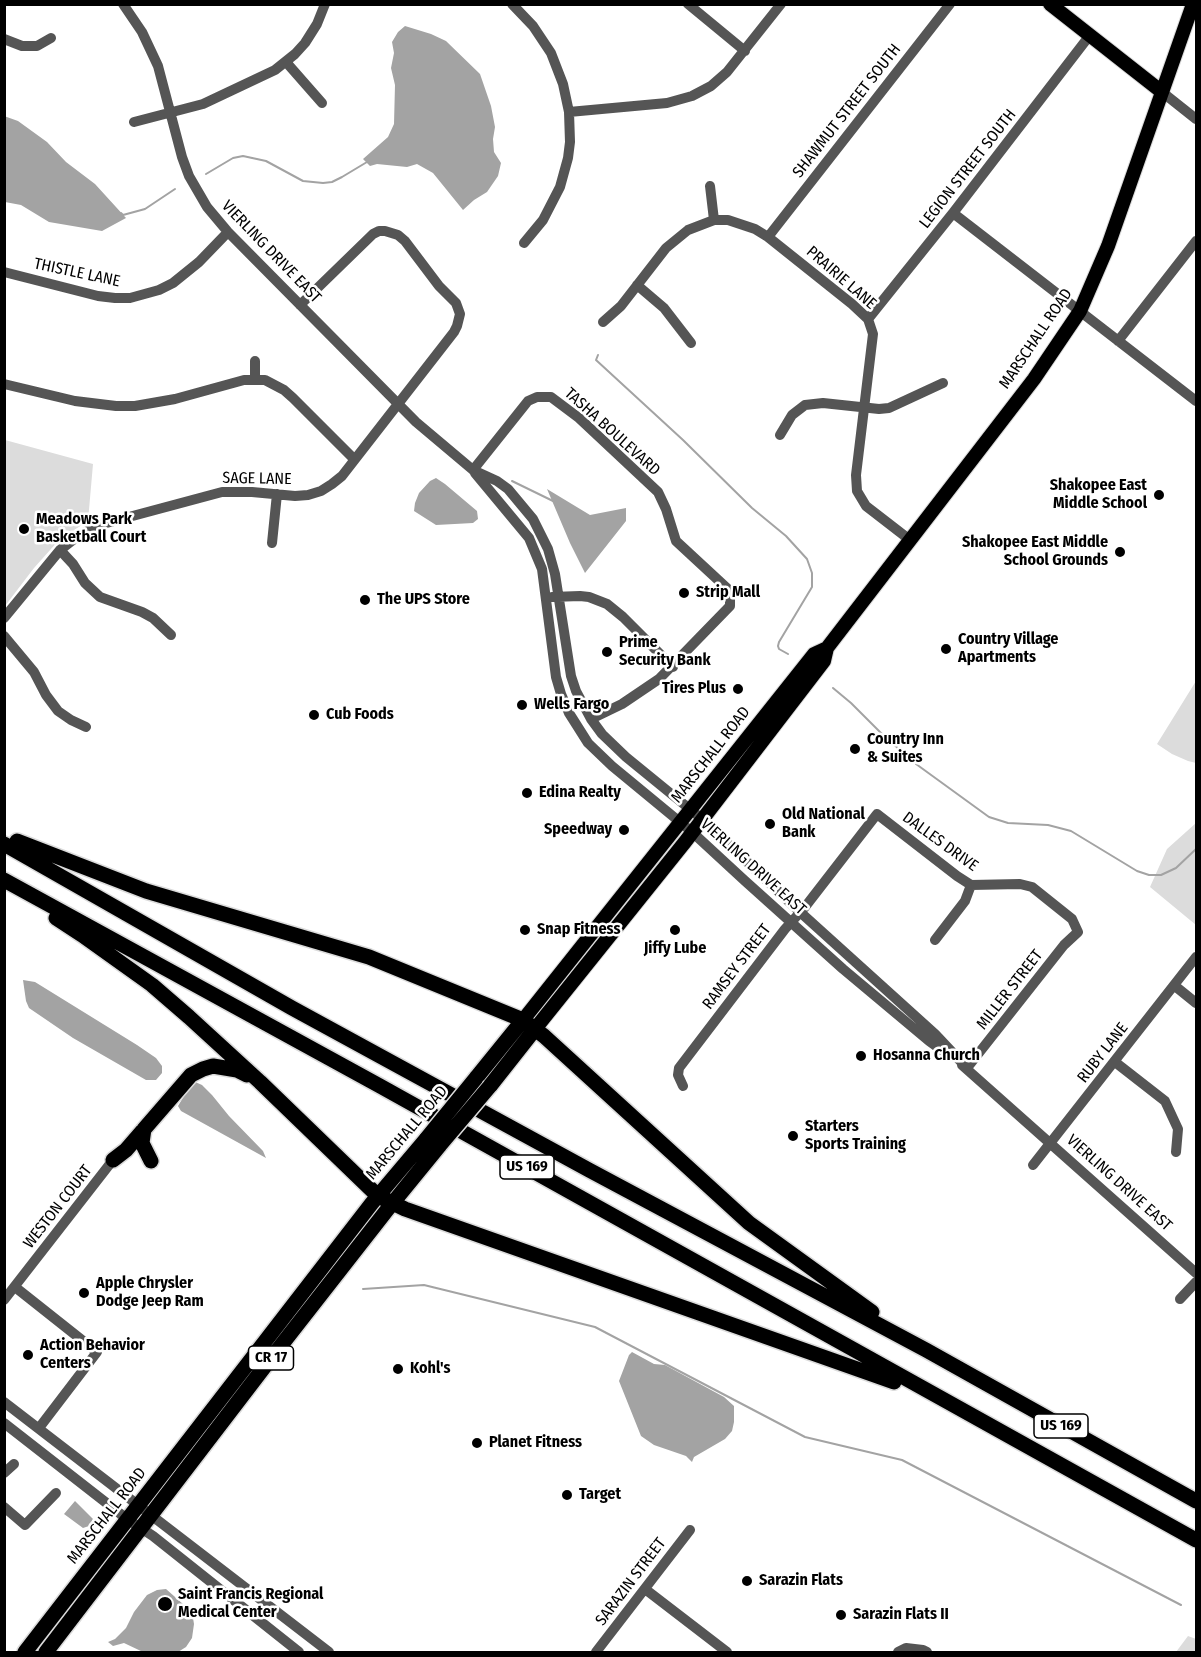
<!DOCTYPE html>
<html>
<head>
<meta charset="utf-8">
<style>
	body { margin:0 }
	#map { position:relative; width:1201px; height:1657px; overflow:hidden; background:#fff; font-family:"Fira Sans Condensed",sans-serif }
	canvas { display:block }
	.frame { position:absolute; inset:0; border:6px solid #000; pointer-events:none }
</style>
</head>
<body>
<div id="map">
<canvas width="1201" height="1657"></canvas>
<div class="frame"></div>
</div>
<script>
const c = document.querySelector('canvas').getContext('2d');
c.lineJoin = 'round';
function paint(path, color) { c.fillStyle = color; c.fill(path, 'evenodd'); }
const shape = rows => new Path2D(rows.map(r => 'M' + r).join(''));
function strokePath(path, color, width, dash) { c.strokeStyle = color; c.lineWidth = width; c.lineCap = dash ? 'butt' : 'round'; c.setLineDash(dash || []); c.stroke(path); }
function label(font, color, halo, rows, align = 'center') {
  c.font = font + ' "Fira Sans Condensed",sans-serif'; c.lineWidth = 5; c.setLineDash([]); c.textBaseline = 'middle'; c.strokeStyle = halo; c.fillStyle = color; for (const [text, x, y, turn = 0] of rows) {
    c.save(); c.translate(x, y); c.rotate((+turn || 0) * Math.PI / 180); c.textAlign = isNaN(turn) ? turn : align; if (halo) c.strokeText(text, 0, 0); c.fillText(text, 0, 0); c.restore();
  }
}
const green = shape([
	[5,440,93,464,88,521,59,540,34,568,5,606],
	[1196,681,1196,763,1188,761,1172,754,1157,744],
	[1196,823,1196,925,1150,887,1167,849],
	[1188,1636,1196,1639,1196,1652,1176,1652]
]);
const water = shape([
	[405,26,431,34,446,41,480,74,491,106,495,127,493,139,494,152,501,163,498,176,487,192,474,200,463,210,433,173,417,164,407,167,377,164,370,166,363,159,388,137,394,124,395,85,391,68,394,53,392,42,398,32],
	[4,116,18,121,47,142,66,162,95,184,126,218,102,231,49,222,21,205,5,202],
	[436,478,445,484,477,511,478,519,473,523,436,525,414,511,415,503,419,493,430,481],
	[547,489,590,515,626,508,626,521,585,573,570,543],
	[23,980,35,982,137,1045,156,1058,162,1066,162,1073,156,1080,146,1080,73,1038,29,1008,26,1001],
	[193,1081,202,1085,212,1095,229,1116,263,1151,266,1158,181,1111,178,1106],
	[632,1352,654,1364,665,1365,724,1397,734,1406,734,1422,732,1431,725,1439,694,1457,692,1462,686,1456,654,1445,641,1436,619,1381,629,1355],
	[75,1501,93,1519,89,1526,83,1528,64,1514],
	[166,1589,192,1612,194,1624,192,1638,186,1647,178,1652,143,1652,124,1643,113,1646,108,1642,115,1639,126,1628,134,1612,147,1595,157,1590]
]);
const stream = shape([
	[206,174,233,158,243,156,266,161,303,181,323,183,332,182,342,177,367,162],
	[121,213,123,215,145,209,175,189],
	[598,355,596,360,683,440,752,508,786,536,807,559,812,573,812,587,779,642,778,646,779,649,788,654],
	[512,481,553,501],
	[833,688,851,703,881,733,910,759],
	[916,764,989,817,1008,823,1048,825,1071,831,1137,871,1149,875,1161,875,1176,868,1196,849],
	[363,1289,424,1285,595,1327,805,1437,902,1460,1181,1605]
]);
const minor = shape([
	[123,4,142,32,158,66,182,157,189,176,207,207,228,232,416,422,473,470,497,481,508,489,533,519,548,549,555,574,571,676,576,691,591,719,602,734,626,757,702,819,800,912,935,1034,967,1068],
	[512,4,533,26,551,53,563,84,569,112,570,142,568,158,560,187,543,220,524,243],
	[688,4,745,51],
	[4,39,22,46,37,46,51,38],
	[286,62,322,103],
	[1162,92,1196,119],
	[569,112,667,103,692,96,711,86,727,72,781,4],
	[134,122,203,104,275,70,295,54,305,43,317,24,325,4],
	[710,186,714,220],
	[953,213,1196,401],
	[768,237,950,4],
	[4,272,98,296,115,298,130,298,159,290,173,283,199,262,228,232],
	[637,285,664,308,691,343],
	[868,319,953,213,1090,35],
	[603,322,621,306,666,248,688,230,714,220,728,220,755,229,768,237,852,304,868,319,873,334,856,475,857,491,866,506,910,540],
	[1118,341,1196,241],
	[255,379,255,361],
	[4,384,75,401,116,406,135,406,175,399,244,380,265,380,284,390,293,398,354,459],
	[780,435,792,415,805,405,823,403,879,409,889,408,943,383],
	[473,470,528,401,537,397,551,397,579,418,658,492,666,509,676,541,730,591,730,606,659,679,622,704,591,719],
	[475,473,529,538,542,569,556,677,561,694,569,713,588,743,612,766,692,832,744,880,843,969,929,1041,947,1054],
	[272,543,277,494],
	[60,550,73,564,85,583,100,597,142,612,153,618,171,635],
	[552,597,580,596,589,597,607,604,623,617,673,667],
	[4,618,60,550,78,536,99,525,222,492,252,492,295,496,308,495,321,491,332,484,342,476,454,332,457,326,460,314,456,303,439,286,405,241,398,235,385,231,379,231,373,234,300,305],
	[4,636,34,672,46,695,58,711,71,720,86,727],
	[935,940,965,901,971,885],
	[1175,986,1196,1003],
	[1115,1062,1165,1101,1178,1129,1176,1152],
	[962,1065,1196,1273],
	[683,1086,678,1075,679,1068,785,929,805,907,877,814,957,876,971,885,1020,884,1032,887,1072,919,1078,932,1064,945,967,1068],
	[1033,1165,1196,957],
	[15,1287,97,1352,39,1428],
	[1180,1299,1196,1282],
	[4,1300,113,1160],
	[4,1402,329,1652],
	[4,1423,127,1519,153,1536,299,1652],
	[4,1473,14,1464],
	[4,1507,25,1525,56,1493],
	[645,1589,727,1652],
	[596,1652,690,1530],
	[898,1652,906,1648,923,1650,927,1652]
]);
const major = shape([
	[1050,4,1162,92],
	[523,1020,814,654,827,648],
	[535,1029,685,842,824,661,827,648,1034,379,1080,311,1108,246,1193,4]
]);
const highway = shape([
	[17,841,146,891,369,957,523,1020,544,1036,749,1223,872,1312],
	[4,844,292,1008,589,1170,926,1350,1196,1501],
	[4,880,380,1086,1196,1540],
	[56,918,82,935,152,985,189,1017,260,1082,378,1196,405,1209,894,1382],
	[476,1078,523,1020],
	[490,1086,535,1029],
	[144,1129,142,1143,151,1161],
	[113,1160,126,1150,191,1075,203,1069,213,1066,237,1070,247,1075],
	[25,1652,372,1203,427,1138],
	[46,1652,272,1357,387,1210,440,1145]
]);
const highwayBridge = shape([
	[427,1138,476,1078],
	[440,1145,490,1086]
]);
const markers = [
	[1159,495,6,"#000"],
	[24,529,6,"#000"],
	[1120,552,6,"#000"],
	[684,593,6,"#000"],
	[365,600,6,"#000"],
	[946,649,6,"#000"],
	[607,652,6,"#000"],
	[738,689,6,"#000"],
	[522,705,6,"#000"],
	[314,715,6,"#000"],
	[855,749,6,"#000"],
	[527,793,6,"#000"],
	[770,824,6,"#000"],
	[624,830,6,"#000"],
	[525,930,6,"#000"],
	[675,930,6,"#000"],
	[861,1056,6,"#000"],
	[793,1136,6,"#000"],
	[84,1293,6,"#000"],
	[28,1355,6,"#000"],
	[398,1369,6,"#000"],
	[477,1443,6,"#000"],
	[567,1495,6,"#000"],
	[747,1581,6,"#000"],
	[165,1604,8,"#000"],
	[841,1615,6,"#000"]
];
const shields = [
	[527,1167,54],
	[271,1358,45],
	[1061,1426,54]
];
const shieldNames = [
	["US 169",527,1167],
	["CR 17",271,1358],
	["US 169",1061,1426]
];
const streetNames = [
	["SHAWMUT STREET SOUTH",847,111,-52],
	["LEGION STREET SOUTH",968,169,-52],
	["VIERLING DRIVE EAST",271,252,46],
	["THISTLE LANE",77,273,12],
	["PRAIRIE LANE",841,278,41],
	["MARSCHALL ROAD",1036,339,-56],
	["TASHA BOULEVARD",612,432,42],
	["SAGE LANE",257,479,1],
	["MARSCHALL ROAD",711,755,-52],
	["DALLES DRIVE",940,842,36],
	["VIERLING DRIVE EAST",753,867,42],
	["RAMSEY STREET",737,967,-53],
	["MILLER STREET",1010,990,-52],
	["RUBY LANE",1103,1053,-52],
	["MARSCHALL ROAD",407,1133,-50],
	["VIERLING DRIVE EAST",1119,1183,42],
	["WESTON COURT",58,1207,-52],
	["MARSCHALL ROAD",107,1516,-52],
	["SARAZIN STREET",631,1582,-53]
];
const poiNames = [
	["Shakopee East",1147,486,"right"],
	["Middle School",1147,504,"right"],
	["Meadows Park",36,520],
	["Basketball Court",36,538],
	["Shakopee East Middle",1108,543,"right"],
	["School Grounds",1108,561,"right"],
	["Strip Mall",696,593],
	["The UPS Store",377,600],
	["Country Village",958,640],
	["Apartments",958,658],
	["Prime",619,643],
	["Security Bank",619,661],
	["Tires Plus",726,689,"right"],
	["Wells Fargo",534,705],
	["Cub Foods",326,715],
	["Country Inn",867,740],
	["& Suites",867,758],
	["Edina Realty",539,793],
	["Old National",782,815],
	["Bank",782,833],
	["Speedway",612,830,"right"],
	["Snap Fitness",537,930],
	["Jiffy Lube",675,949,"center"],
	["Hosanna Church",873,1056],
	["Starters",805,1127],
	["Sports Training",805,1145],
	["Apple Chrysler",96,1284],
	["Dodge Jeep Ram",96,1302],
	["Action Behavior",40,1346],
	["Centers",40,1364],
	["Kohl's",410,1369],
	["Planet Fitness",489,1443],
	["Target",579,1495],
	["Sarazin Flats",759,1581],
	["Saint Francis Regional",178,1595],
	["Medical Center",178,1613],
	["Sarazin Flats II",853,1615]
];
paint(green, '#dcdcdc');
paint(water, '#a3a3a3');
strokePath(stream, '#a3a3a3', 2);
strokePath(major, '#dbdbdb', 16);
strokePath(highway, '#dbdbdb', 18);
strokePath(minor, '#555', 10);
strokePath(major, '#000', 14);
strokePath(highway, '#000', 15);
strokePath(highwayBridge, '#dbdbdb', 18, []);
strokePath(highwayBridge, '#000', 15);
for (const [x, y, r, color] of markers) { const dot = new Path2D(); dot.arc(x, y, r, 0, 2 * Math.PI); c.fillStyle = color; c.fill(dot); strokePath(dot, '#fff', 2); }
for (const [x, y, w] of shields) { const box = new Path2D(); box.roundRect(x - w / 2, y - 12, w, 24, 4.5); c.fillStyle = '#fff'; c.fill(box); strokePath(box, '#000', 1.5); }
label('bold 15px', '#000', null, shieldNames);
label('16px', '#000', '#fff', streetNames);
label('bold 16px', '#000', '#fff', poiNames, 'left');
</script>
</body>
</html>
